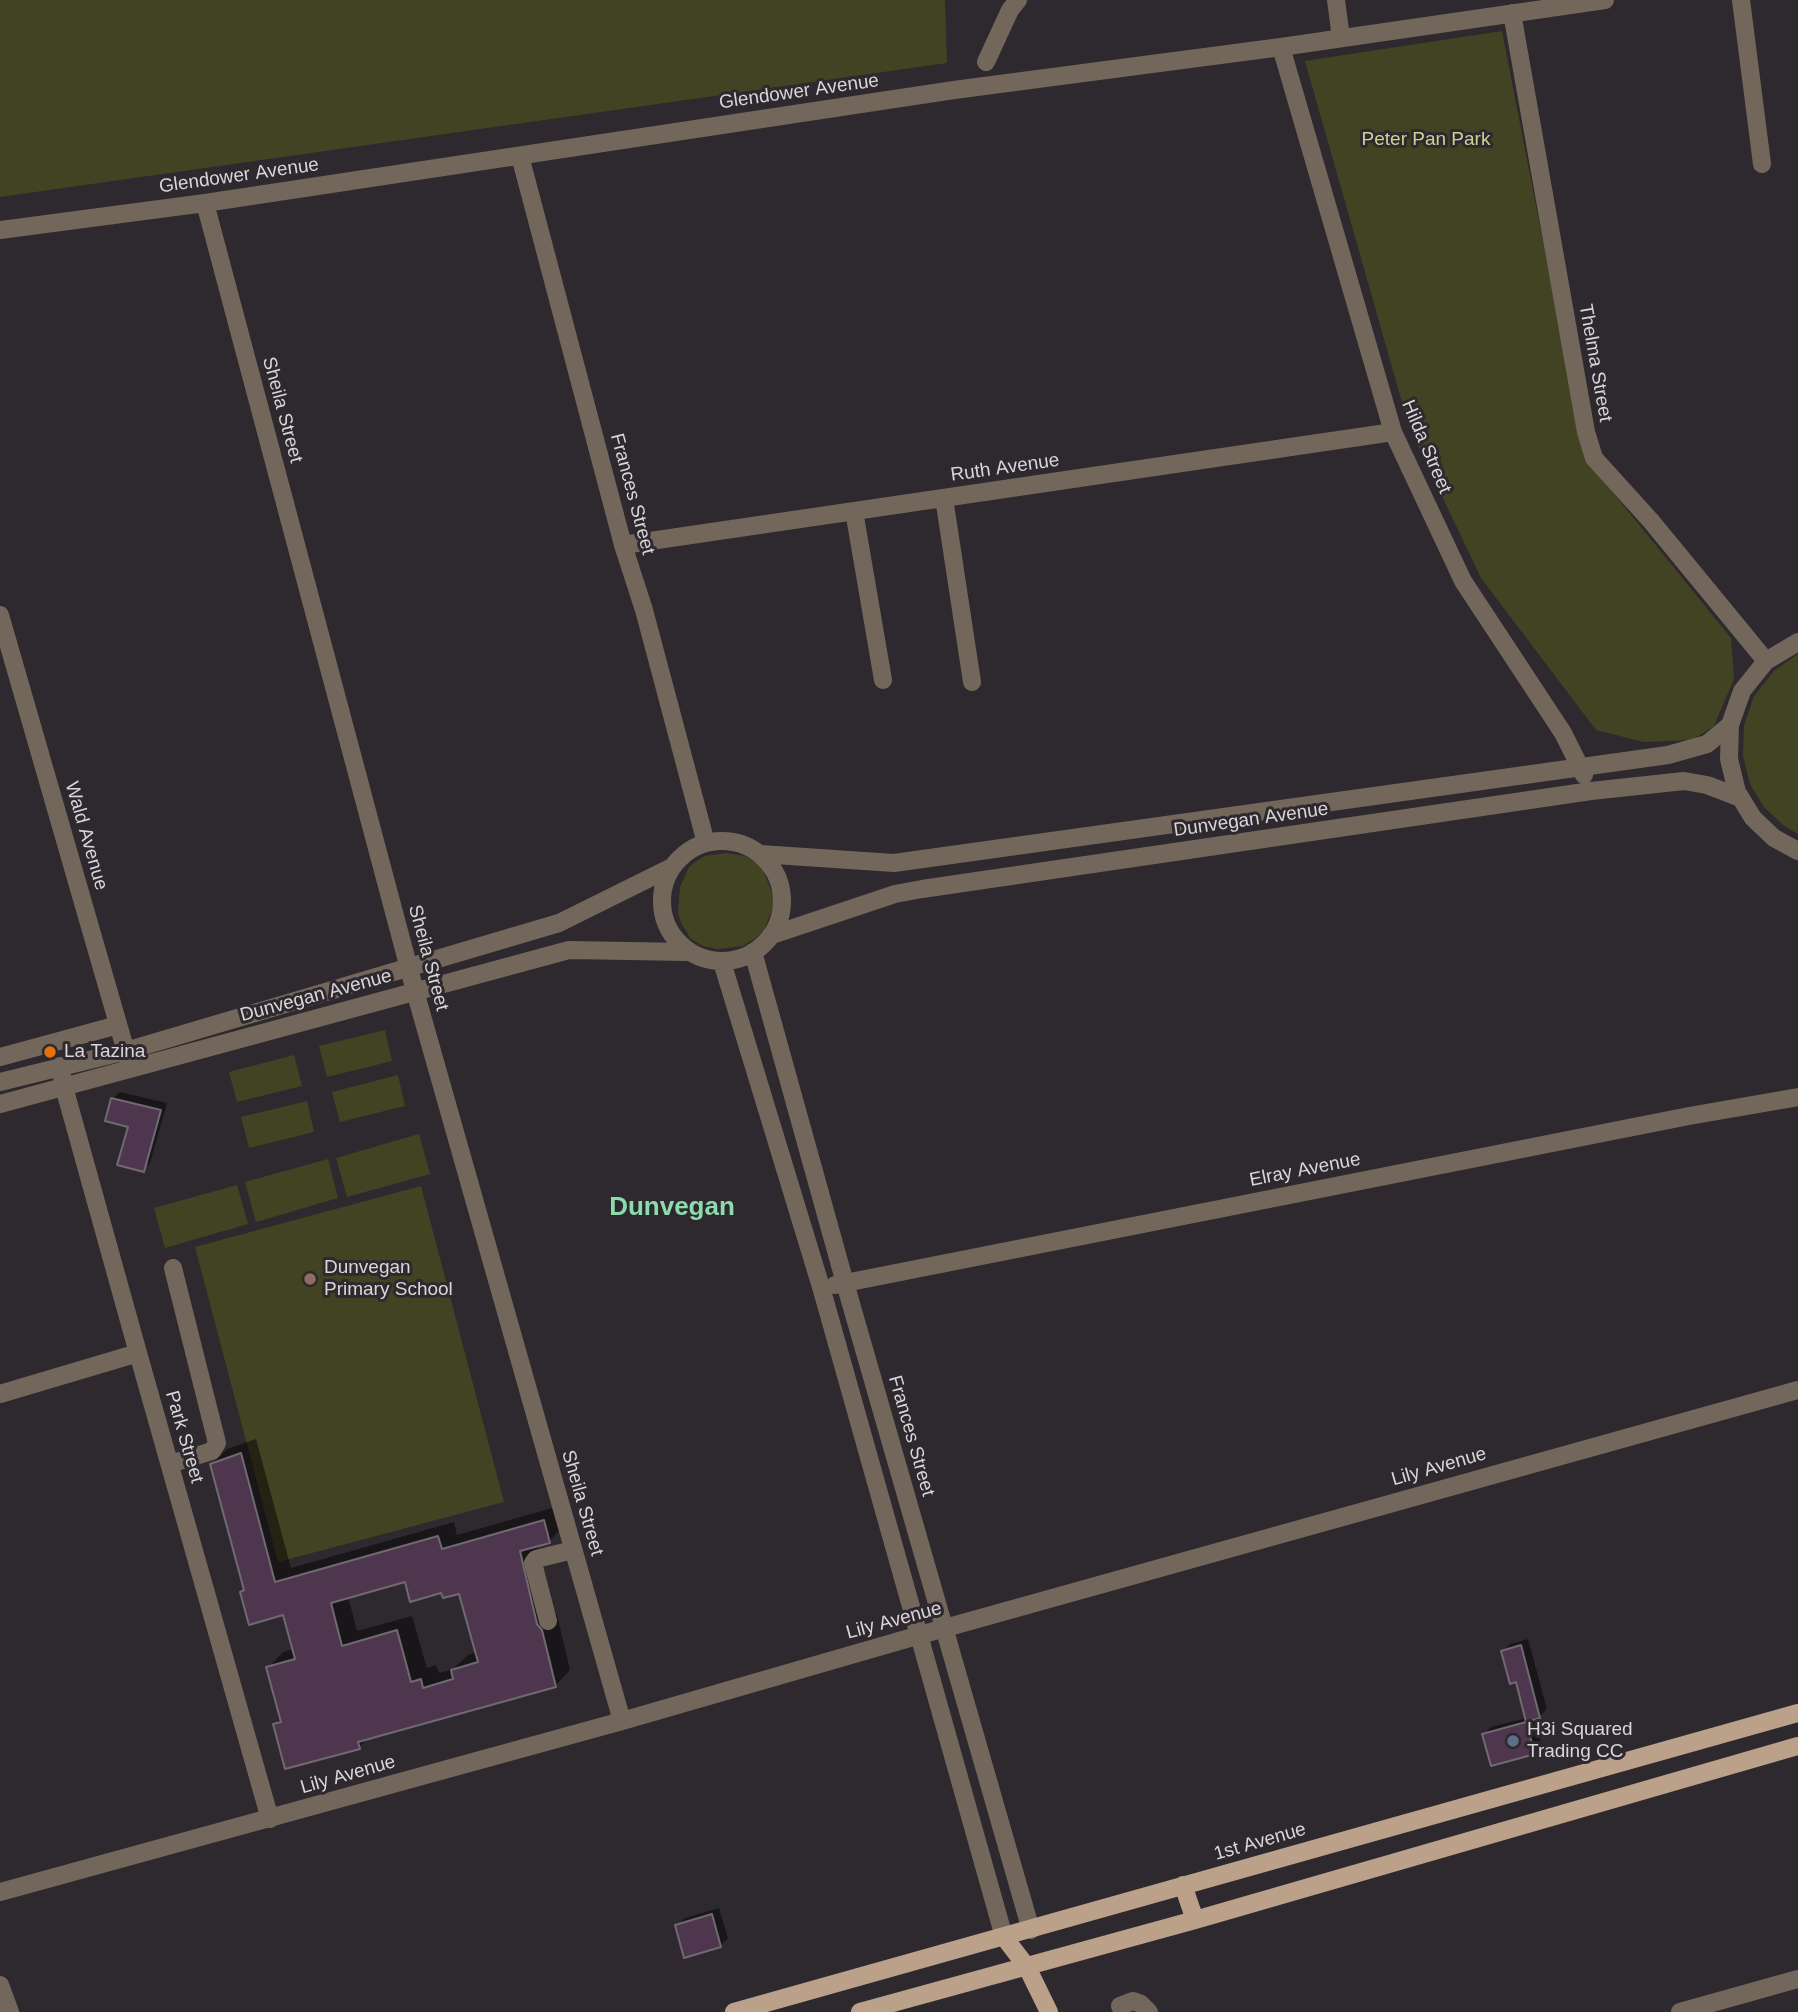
<!DOCTYPE html>
<html>
<head>
<meta charset="utf-8">
<style>
	body { margin:0 }
	canvas { display:block; background:#2e292e }
</style>
</head>
<body>
<canvas width="1798" height="2012"></canvas>
<script>
const c = document.querySelector('canvas').getContext('2d');
c.lineJoin = 'round';
function paint(path, color) { c.fillStyle = color; c.fill(path, 'evenodd'); }
const shape = rows => new Path2D(rows.map(r => 'M' + r).join(''));
function strokePath(path, color, width, dash) { c.strokeStyle = color; c.lineWidth = width; c.lineCap = dash ? 'butt' : 'round'; c.setLineDash(dash || []); c.stroke(path); }
function label(font, color, halo, rows, align = 'center') {
  c.font = font + ' Helvetica,sans-serif'; c.lineWidth = 6; c.setLineDash([]); c.textBaseline = 'middle'; c.strokeStyle = halo; c.fillStyle = color; for (const [text, x, y, turn = 0] of rows) {
    c.save(); c.translate(x, y); c.rotate((+turn || 0) * Math.PI / 180); c.textAlign = isNaN(turn) ? turn : align; if (halo) c.strokeText(text, 0, 0); c.fillText(text, 0, 0); c.restore();
  }
}
const green = shape([
	[0,0,945,0,947,63,0,197],
	[1502,31,1585,458,1731,638,1734,679,1714,726,1692,740,1644,742,1596,730,1481,578,1409,427,1305,61],
	[1798,654,1798,834,1783,825,1764,807,1750,784,1743,756,1744,726,1754,696,1774,671],
	[726,853,745,856,757,863,763,870,773,895,773,907,764,930,756,938,743,946,718,949,703,946,691,939,681,923,678,913,680,887,689,867,698,860,705,856],
	[385,1030,392,1061,327,1077,319,1046],
	[294,1055,302,1086,237,1102,229,1072],
	[398,1075,405,1106,340,1122,332,1092],
	[307,1101,314,1132,249,1148,241,1117],
	[419,1134,430,1174,347,1197,336,1158],
	[328,1159,338,1198,256,1222,245,1182],
	[237,1185,248,1224,165,1248,154,1208],
	[421,1186,504,1502,278,1562,195,1247]
]);
const shadow = shape([
	[120,1092,167,1103,150,1163,143,1170,130,1126,112,1099],
	[256,1439,291,1568,454,1522,457,1535,559,1506,564,1526,549,1541,537,1544,552,1608,557,1615,570,1670,555,1686,369,1737,359,1747,275,1725,282,1718,268,1668,283,1652,294,1649,284,1613,245,1589,212,1464,227,1449],
	[406,1580,443,1591,460,1592,477,1652,468,1655,453,1669,439,1673,436,1665,427,1668,412,1616,357,1631,348,1596],
	[1528,1639,1547,1709,1539,1717,1534,1718,1542,1745,1534,1753,1484,1734,1491,1727,1527,1718,1517,1680,1503,1651,1510,1644],
	[719,1908,728,1938,720,1946,677,1925,685,1918]
]);
const building = shape([
	[111,1098,161,1110,144,1172,117,1165,128,1127,105,1121,111,1098],
	[241,1453,275,1582,438,1536,442,1549,544,1520,550,1543,520,1551,537,1624,542,1630,556,1687,358,1742,360,1749,285,1769,273,1724,281,1722,266,1667,295,1659,283,1615,249,1625,240,1592,244,1590,210,1464,241,1453],
	[405,1582,410,1602,441,1593,443,1598,459,1594,478,1662,451,1670,453,1679,423,1688,421,1679,411,1682,397,1630,342,1646,331,1603,405,1582],
	[1521,1645,1540,1718,1526,1722,1516,1682,1510,1684,1501,1651,1521,1645],
	[1526,1722,1535,1754,1491,1766,1482,1734,1526,1722],
	[712,1914,721,1947,684,1958,675,1925,712,1914]
]);
const minor = shape([
	[1336,0,1341,38],
	[1741,0,1762,164],
	[1512,13,1586,432,1594,458,1651,521,1766,661],
	[1281,47,1393,432,1463,581,1563,733,1584,775],
	[986,62,1010,10,1018,0],
	[520,156,623,545,644,610,706,843],
	[205,203,415,991,622,1721],
	[0,230,205,203,954,90,1281,47,1605,0],
	[944,498,972,682],
	[854,511,883,680],
	[623,545,1393,432],
	[0,615,129,1062],
	[1798,642,1766,661,1742,691,1730,725,1729,759,1737,792,1753,818,1774,838,1798,851],
	'662 901a60 60 0 1 1 120 0a60 60 0 1 1-120 0Z',
	[760,854,894,863,1668,755,1707,744,1730,725],
	[772,935,895,894,922,889,1591,791,1684,781,1707,785,1741,798],
	[753,952,845,1283,1031,1930],
	[722,962,821,1287,1004,1937],
	[0,1057,118,1025],
	[60,1066,64,1087,138,1353,270,1819],
	[0,1082,126,1051,559,923,672,867],
	[0,1104,569,950,688,952],
	[835,1285,1689,1116,1798,1097],
	[0,1394,138,1353],
	[170,1464,212,1451,217,1443,173,1268],
	[548,1621,533,1563,536,1559,573,1550],
	[0,1892,622,1721,920,1635,1798,1390],
	[0,1985,10,2012],
	[1120,2006,1133,2001,1141,2004,1149,2012],
	[1680,2012,1798,1979]
]);
const major = shape([
	[1183,1885,1195,1920],
	[1004,1937,1027,1967,1049,2012],
	[734,2012,1798,1713],
	[860,2012,1195,1920,1798,1746]
]);
const markers = [
	[50,1052,7,"#e8710a"],
	[310,1279,7,"#8d6e63"],
	[1513,1741,7,"#5c6f8a"]
];
const streetNames = [
	["Glendower Avenue",799,92,-8],
	["Glendower Avenue",239,176,-8],
	["Thelma Street",1595,363,80],
	["Sheila Street",282,410,75],
	["Hilda Street",1426,447,67],
	["Ruth Avenue",1005,468,-8],
	["Frances Street",632,494,75],
	["Dunvegan Avenue",1251,820,-8],
	["Wald Avenue",86,836,74],
	["Sheila Street",428,958,75],
	["Dunvegan Avenue",316,996,-15],
	["Elray Avenue",1305,1170,-11],
	["Frances Street",911,1436,74],
	["Park Street",184,1437,74],
	["Lily Avenue",1439,1467,-16],
	["Sheila Street",582,1503,74],
	["Lily Avenue",894,1621,-15],
	["Lily Avenue",348,1775,-16],
	["1st Avenue",1260,1842,-16]
];
const parkNames = [
	["Peter Pan Park",1426,140]
];
const poiNames = [
	["La Tazina",64,1052],
	["Dunvegan",324,1268],
	["Primary School",324,1290],
	["H3i Squared",1527,1730],
	["Trading CC",1527,1752]
];
const districtNames = [
	["Dunvegan",672,1208]
];
paint(green, '#414322');
paint(shadow, '#0007');
paint(building, '#4f364f');
strokePath(building, '#706a70', 2);
strokePath(minor, '#73675b', 18);
strokePath(major, '#bba189', 18);
for (const [x, y, r, color] of markers) { const dot = new Path2D(); dot.arc(x, y, r, 0, 2 * Math.PI); c.fillStyle = color; c.fill(dot); strokePath(dot, '#2e292e', 2.5); }
label('19px', '#d9d5d9', '#2e292e', streetNames);
label('19px', '#cdd292', '#2e292e', parkNames);
label('19px', '#d9d5d9', '#2e292e', poiNames, 'left');
label('bold 26px', '#8cdbaf', '#2e292e', districtNames);
</script>
</body>
</html>
